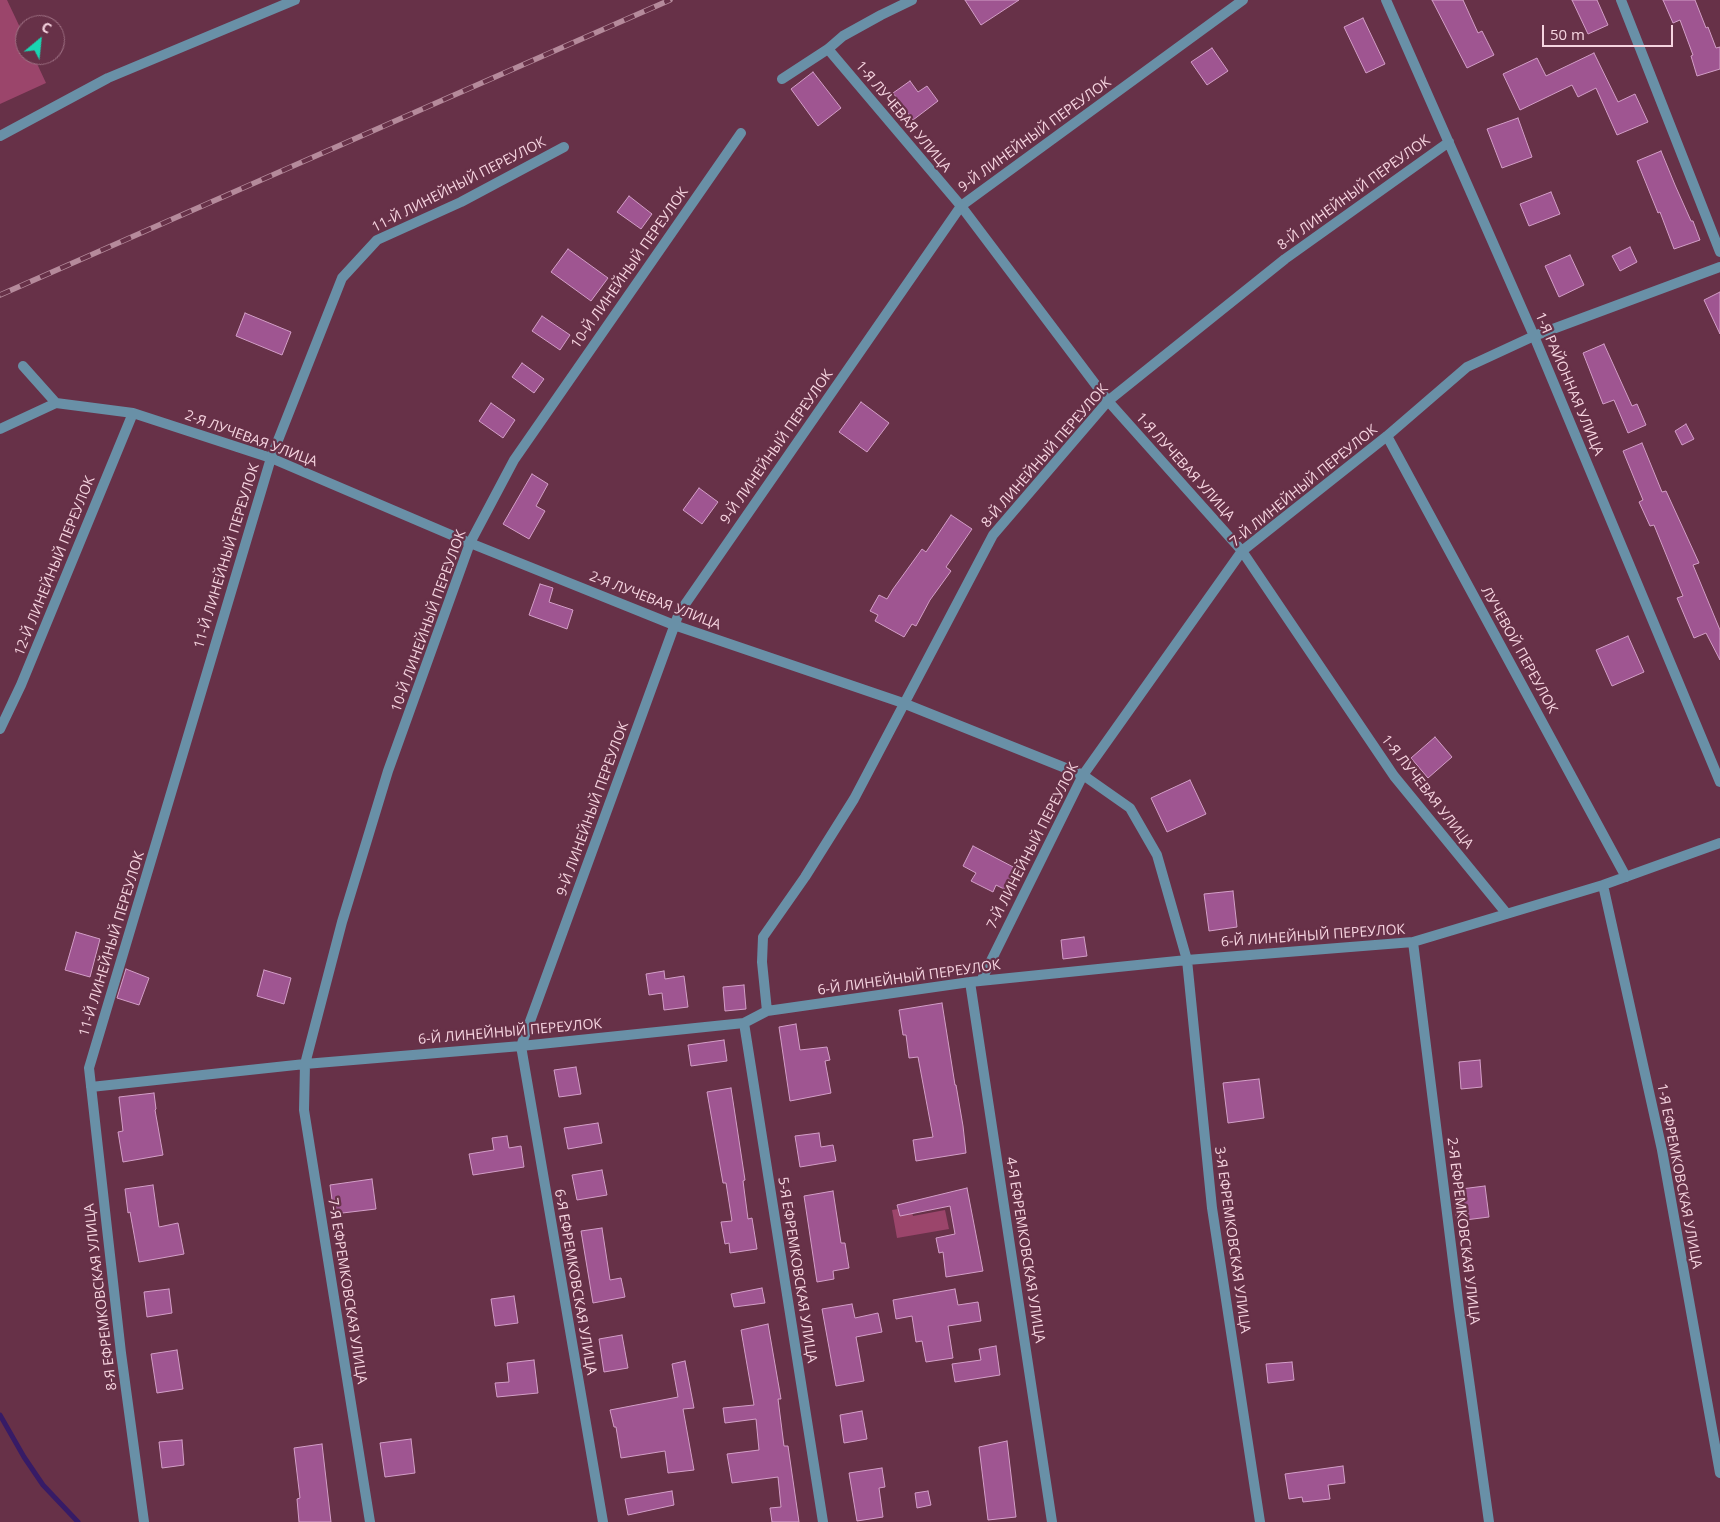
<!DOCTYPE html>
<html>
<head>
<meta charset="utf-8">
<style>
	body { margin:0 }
	#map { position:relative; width:1720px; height:1522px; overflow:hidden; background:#673148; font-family:"Open Sans",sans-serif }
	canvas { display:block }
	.north { position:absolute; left:15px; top:15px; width:50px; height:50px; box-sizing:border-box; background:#673148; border:1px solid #a07285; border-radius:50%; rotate:28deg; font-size:14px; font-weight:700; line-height:20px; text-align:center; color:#f6d4e0 }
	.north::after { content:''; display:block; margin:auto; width:18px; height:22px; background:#19d5b2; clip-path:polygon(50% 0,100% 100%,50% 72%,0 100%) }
	.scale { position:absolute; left:1542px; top:25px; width:131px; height:22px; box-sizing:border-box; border:2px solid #f6d4e0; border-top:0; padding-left:6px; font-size:15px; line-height:18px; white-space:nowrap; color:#f6d4e0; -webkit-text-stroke:4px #673148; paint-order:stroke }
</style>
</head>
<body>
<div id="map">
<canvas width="1720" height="1522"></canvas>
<div class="north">С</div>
<div class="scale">50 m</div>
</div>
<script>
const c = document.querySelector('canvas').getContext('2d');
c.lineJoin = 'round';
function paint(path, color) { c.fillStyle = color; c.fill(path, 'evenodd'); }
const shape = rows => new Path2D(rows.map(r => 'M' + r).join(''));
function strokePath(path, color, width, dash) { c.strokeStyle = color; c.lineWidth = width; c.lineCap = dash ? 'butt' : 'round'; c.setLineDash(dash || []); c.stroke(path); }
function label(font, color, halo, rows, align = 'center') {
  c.font = font + ' "Open Sans",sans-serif'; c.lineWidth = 4.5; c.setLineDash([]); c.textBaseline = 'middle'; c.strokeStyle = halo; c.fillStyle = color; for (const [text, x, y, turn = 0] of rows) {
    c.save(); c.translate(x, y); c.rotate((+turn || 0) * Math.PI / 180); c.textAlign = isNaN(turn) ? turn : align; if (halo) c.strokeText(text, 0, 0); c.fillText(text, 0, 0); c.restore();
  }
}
const green = shape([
	[0,0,7,0,25,38,25,55,33,55,46,83,0,104],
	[911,1207,913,1216,945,1210,949,1229,897,1238,892,1210]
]);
const stream = shape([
	[0,1415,24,1457,43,1485,78,1522]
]);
const building = shape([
	[965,0,1019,0,981,25,965,0],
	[1432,0,1463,0,1478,33,1482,31,1494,55,1467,68,1432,0],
	[1572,0,1597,0,1608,25,1588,34,1572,0],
	[1663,0,1695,0,1706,28,1708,27,1716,48,1720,47,1720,69,1697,76,1691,56,1693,55,1680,20,1673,23,1663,0],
	[1363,18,1385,64,1366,73,1344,27,1363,18],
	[1212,48,1228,71,1207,85,1191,62,1212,48],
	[1594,53,1618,102,1635,94,1648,122,1617,135,1596,88,1578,97,1572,85,1520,110,1503,74,1537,58,1546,76,1594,53],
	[813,72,841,108,818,126,791,89,813,72],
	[910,81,918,92,927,86,938,101,913,120,893,93,910,81],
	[1518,118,1532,157,1502,168,1487,129,1518,118],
	[1661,151,1675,185,1691,221,1693,221,1700,240,1674,249,1660,212,1658,213,1637,161,1661,151],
	[1551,192,1560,214,1529,226,1520,204,1551,192],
	[629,196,652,214,641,229,617,212,629,196],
	[1630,247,1637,262,1620,271,1612,256,1630,247],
	[568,249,608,278,591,301,551,272,568,249],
	[1570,255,1584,285,1559,297,1545,266,1570,255],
	[1720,292,1720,334,1704,300,1720,292],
	[245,313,291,332,282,355,236,336,245,313],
	[542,316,570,335,560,350,532,331,542,316],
	[1604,344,1632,406,1637,404,1646,425,1628,433,1614,400,1603,404,1583,353,1604,344],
	[522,363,544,379,534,393,512,377,522,363],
	[861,402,889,423,867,452,839,432,861,402],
	[491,403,515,420,503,438,479,421,491,403],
	[1686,424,1694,439,1682,445,1675,431,1686,424],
	[1642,443,1662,492,1666,491,1699,563,1693,565,1720,630,1720,660,1706,633,1694,638,1677,598,1683,596,1654,525,1650,526,1639,502,1643,500,1623,451,1642,443],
	[532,474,548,484,536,506,545,511,529,539,503,524,532,474],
	[699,488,718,502,702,524,683,510,699,488],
	[951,515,972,529,946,567,951,571,930,600,916,626,912,624,904,637,875,621,878,615,870,611,879,595,887,599,893,589,922,549,926,552,951,515],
	[540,584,553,588,549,602,573,610,567,629,529,615,540,584],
	[1628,636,1644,672,1612,686,1596,650,1628,636],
	[1435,737,1452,757,1428,778,1411,758,1435,737],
	[1190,780,1206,814,1167,832,1151,798,1190,780],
	[973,846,1017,869,1006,890,996,885,993,892,971,881,976,873,963,866,973,846],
	[1233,891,1237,927,1209,931,1204,894,1233,891],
	[76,932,100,939,90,977,65,970,76,932],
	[1084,937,1087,956,1063,959,1061,940,1084,937],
	[126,969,149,978,139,1005,117,998,126,969],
	[264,970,291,978,284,1004,257,996,264,970],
	[664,971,665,979,684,976,688,1007,664,1010,662,993,649,995,646,974,664,971],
	[744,985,746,1009,725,1011,723,987,744,985],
	[942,1003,955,1085,956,1085,963,1126,966,1153,916,1161,913,1140,933,1137,918,1057,909,1058,906,1035,903,1035,899,1010,942,1003],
	[796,1024,800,1050,827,1047,830,1060,825,1061,831,1093,790,1101,779,1027,796,1024],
	[724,1040,727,1061,691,1066,688,1045,724,1040],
	[1480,1060,1482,1087,1461,1089,1459,1062,1480,1060],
	[576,1067,581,1094,559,1097,554,1070,576,1067],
	[1259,1079,1264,1118,1228,1123,1223,1083,1259,1079],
	[731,1088,745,1180,743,1181,748,1219,752,1218,757,1249,730,1253,729,1243,725,1244,721,1222,732,1221,726,1183,723,1183,707,1092,731,1088],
	[154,1093,156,1109,155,1110,163,1155,123,1162,118,1132,123,1131,119,1097,154,1093],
	[598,1123,602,1143,568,1149,564,1128,598,1123],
	[819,1133,821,1147,833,1145,836,1161,800,1167,795,1136,819,1133],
	[507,1136,509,1148,521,1146,524,1167,473,1175,469,1154,494,1150,492,1138,507,1136],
	[602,1170,607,1195,577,1200,572,1175,602,1170],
	[372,1179,376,1209,334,1214,330,1185,372,1179],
	[153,1185,159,1227,178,1223,184,1254,139,1262,130,1212,128,1213,125,1189,153,1185],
	[1485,1186,1489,1217,1457,1221,1453,1190,1485,1186],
	[967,1188,983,1271,946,1277,943,1252,939,1253,936,1238,955,1234,950,1206,900,1216,897,1205,967,1188],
	[833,1191,841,1243,845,1243,849,1268,833,1271,834,1279,817,1282,804,1196,833,1191],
	[602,1228,610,1280,621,1278,625,1297,593,1303,581,1231,602,1228],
	[762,1288,765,1303,734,1307,731,1294,762,1288],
	[169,1289,172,1313,147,1317,144,1292,169,1289],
	[955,1289,958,1305,978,1302,981,1321,948,1326,953,1358,926,1362,922,1341,916,1342,912,1316,896,1319,893,1300,955,1289],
	[514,1296,518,1323,495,1326,491,1299,514,1296],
	[852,1304,855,1318,878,1313,882,1332,856,1337,864,1381,836,1386,822,1309,852,1304],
	[768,1324,781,1399,778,1399,784,1446,788,1446,799,1522,772,1522,770,1508,781,1507,778,1477,732,1483,727,1454,759,1450,756,1419,725,1423,723,1408,754,1405,741,1330,768,1324],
	[622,1335,628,1368,604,1372,599,1339,622,1335],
	[996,1346,1000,1375,955,1382,952,1364,981,1360,979,1349,996,1346],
	[177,1350,183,1389,157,1393,151,1354,177,1350],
	[534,1360,538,1393,497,1397,495,1383,509,1382,507,1363,534,1360],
	[685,1361,694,1408,683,1409,694,1470,668,1473,665,1451,621,1458,616,1427,614,1427,610,1410,678,1397,672,1364,685,1361],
	[1292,1362,1294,1380,1268,1383,1266,1364,1292,1362],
	[862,1411,867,1439,844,1443,840,1415,862,1411],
	[411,1439,415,1473,385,1477,380,1443,411,1439],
	[182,1440,184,1465,162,1468,159,1442,182,1440],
	[1007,1441,1016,1517,988,1520,979,1447,1007,1441],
	[322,1444,331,1522,299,1522,297,1499,300,1498,294,1448,322,1444],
	[1343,1466,1345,1483,1328,1485,1330,1499,1303,1502,1302,1497,1289,1499,1285,1474,1343,1466],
	[882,1468,885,1487,879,1488,883,1517,857,1521,849,1473,882,1468],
	[672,1491,674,1505,628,1515,625,1499,672,1491],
	[928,1491,931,1505,917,1508,915,1493,928,1491]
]);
const service = shape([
	[0,136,108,78,295,0]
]);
const minor = shape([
	[1386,0,1534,336,1720,782],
	[1621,0,1720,252],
	[828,49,961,206,1108,401,1242,551,1394,776,1507,914],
	[782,79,828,49,843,36,881,15,912,0],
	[23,366,56,403,133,413,271,458,470,543,674,625,903,703,1083,775,1130,808,1157,855,1187,960,1212,1208,1260,1522],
	[0,429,56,403],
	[1387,436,1626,877],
	[0,729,21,685,133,413],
	[1603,885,1662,1150,1720,1473],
	[1413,942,1459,1309,1489,1522],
	[981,981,1083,775,1242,551,1387,436,1467,367,1534,336,1720,267],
	[970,982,1052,1522],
	[767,1011,762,962,763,937,805,877,854,799,993,535,1108,401,1285,259,1449,142],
	[744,1023,823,1522],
	[91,1087,305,1064,521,1046,744,1023,767,1011,970,982,1187,960,1413,942,1603,885,1720,843],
	[144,1522,121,1353,89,1068,271,458,342,278,377,240,461,202,564,147],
	[370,1522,304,1110,305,1064,342,922,388,771,470,543,514,460,741,133],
	[603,1522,521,1046,679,613,961,206,1243,0]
]);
const rail = shape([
	[0,295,670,0]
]);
const streetNames = [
	["1-Я ЛУЧЕВАЯ УЛИЦА",903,117,50],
	["9-Й ЛИНЕЙНЫЙ ПЕРЕУЛОК",1035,135,-36],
	["11-Й ЛИНЕЙНЫЙ ПЕРЕУЛОК",459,185,-27],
	["8-Й ЛИНЕЙНЫЙ ПЕРЕУЛОК",1354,193,-36],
	["10-Й ЛИНЕЙНЫЙ ПЕРЕУЛОК",630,268,-55],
	["1-Я РАЙОННАЯ УЛИЦА",1569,384,67],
	["2-Я ЛУЧЕВАЯ УЛИЦА",251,439,20],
	["9-Й ЛИНЕЙНЫЙ ПЕРЕУЛОК",777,447,-55],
	["8-Й ЛИНЕЙНЫЙ ПЕРЕУЛОК",1045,456,-49],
	["1-Я ЛУЧЕВАЯ УЛИЦА",1185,467,48],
	["7-Й ЛИНЕЙНЫЙ ПЕРЕУЛОК",1304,486,-39],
	["11-Й ЛИНЕЙНЫЙ ПЕРЕУЛОК",227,556,-73],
	["12-Й ЛИНЕЙНЫЙ ПЕРЕУЛОК",55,566,-68],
	["2-Я ЛУЧЕВАЯ УЛИЦА",655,601,21],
	["10-Й ЛИНЕЙНЫЙ ПЕРЕУЛОК",429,621,-70],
	["ЛУЧЕВОЙ ПЕРЕУЛОК",1519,650,61],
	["1-Я ЛУЧЕВАЯ УЛИЦА",1427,792,52],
	["9-Й ЛИНЕЙНЫЙ ПЕРЕУЛОК",593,809,-70],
	["7-Й ЛИНЕЙНЫЙ ПЕРЕУЛОК",1033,846,-63],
	["6-Й ЛИНЕЙНЫЙ ПЕРЕУЛОК",1313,936,-4],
	["11-Й ЛИНЕЙНЫЙ ПЕРЕУЛОК",112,944,-73],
	["6-Й ЛИНЕЙНЫЙ ПЕРЕУЛОК",909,978,-8],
	["6-Й ЛИНЕЙНЫЙ ПЕРЕУЛОК",510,1032,-5],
	["1-Я ЕФРЕМКОВСКАЯ УЛИЦА",1679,1176,79],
	["2-Я ЕФРЕМКОВСКАЯ УЛИЦА",1463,1231,83],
	["3-Я ЕФРЕМКОВСКАЯ УЛИЦА",1232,1240,82],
	["4-Я ЕФРЕМКОВСКАЯ УЛИЦА",1025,1250,81],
	["5-Я ЕФРЕМКОВСКАЯ УЛИЦА",797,1270,81],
	["6-Я ЕФРЕМКОВСКАЯ УЛИЦА",575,1282,80],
	["7-Я ЕФРЕМКОВСКАЯ УЛИЦА",347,1291,81],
	["8-Я ЕФРЕМКОВСКАЯ УЛИЦА",101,1297,-97]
];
paint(green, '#9b456b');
strokePath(stream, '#371b66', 5);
paint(building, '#9f5591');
strokePath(building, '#d39ec7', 1);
strokePath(service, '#6990a7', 10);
strokePath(minor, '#6990a7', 10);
strokePath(rail, '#b58a9b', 5.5);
strokePath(rail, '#673148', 4, [11]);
label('14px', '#f6d4e0', '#673148', streetNames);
</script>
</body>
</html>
